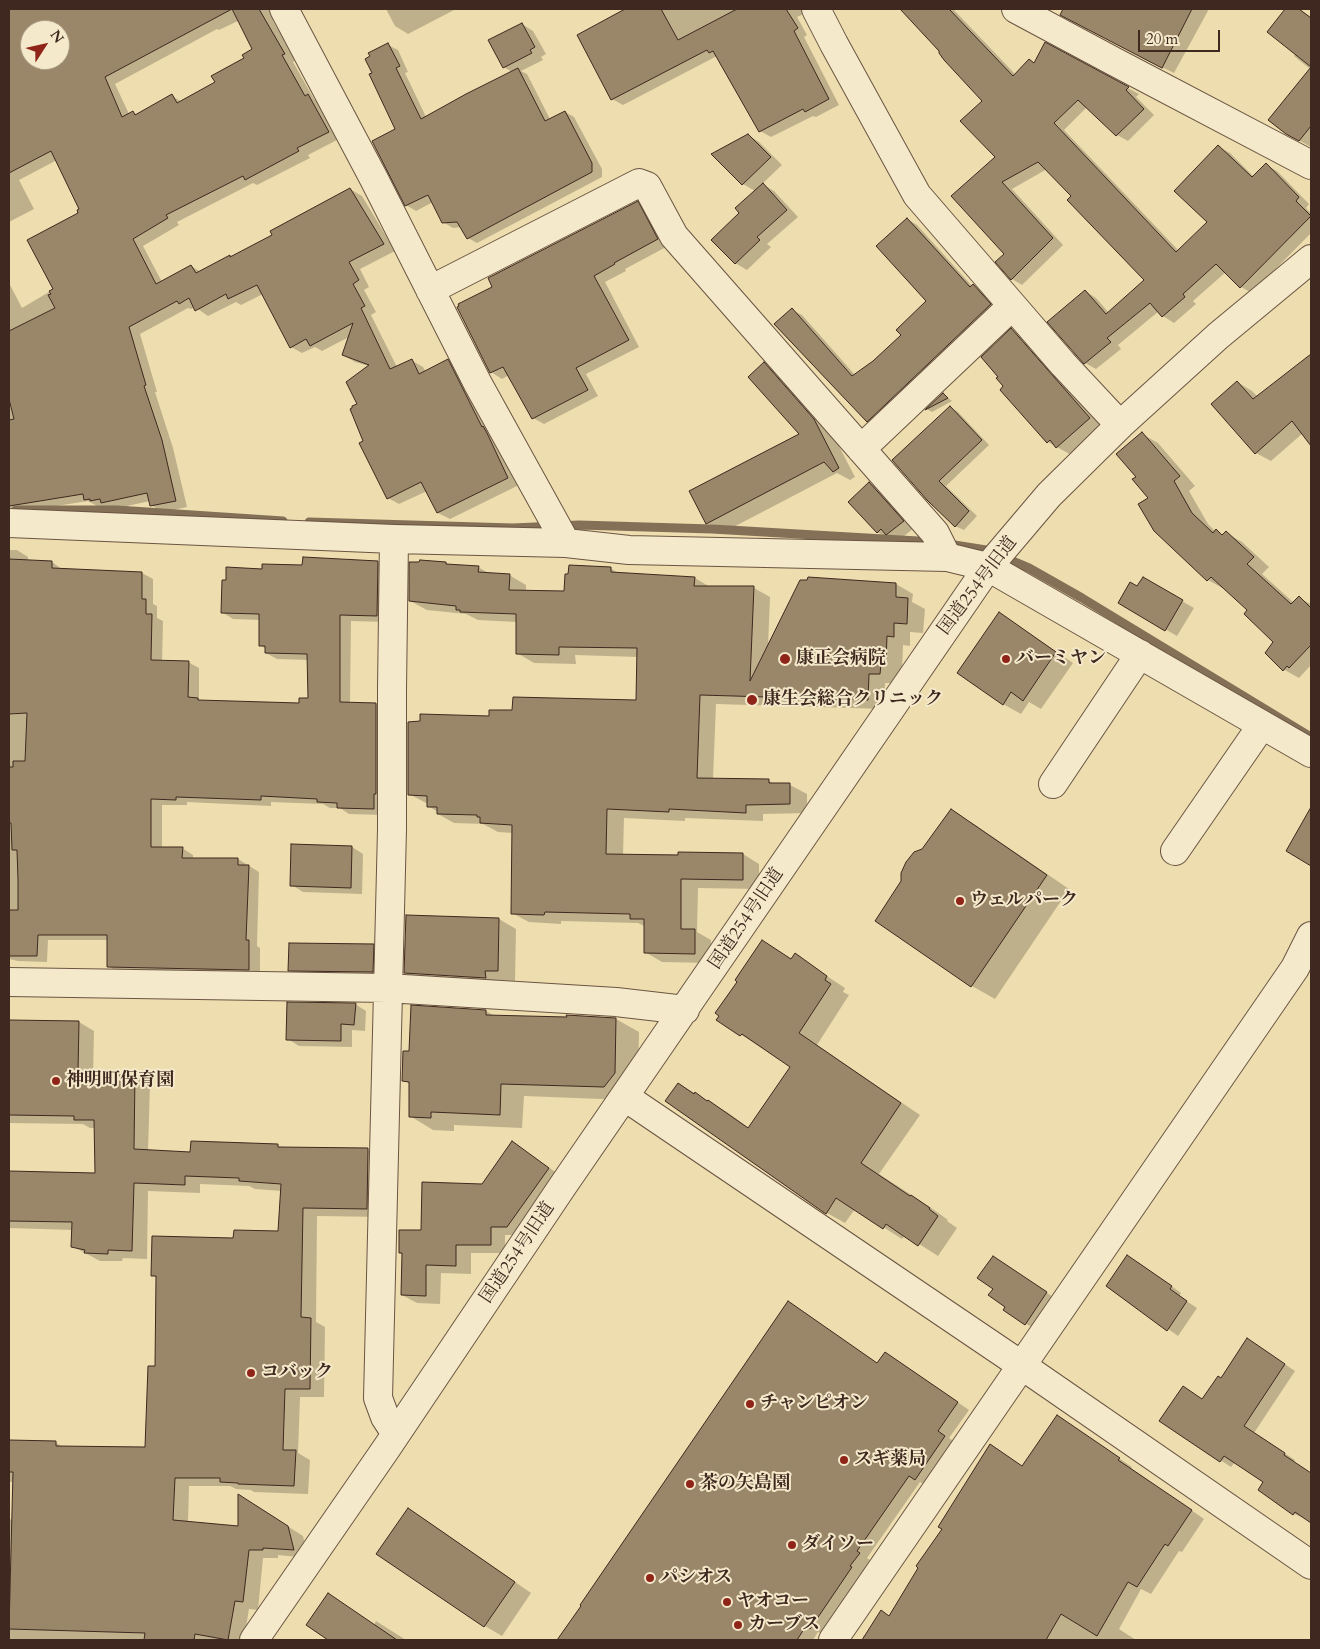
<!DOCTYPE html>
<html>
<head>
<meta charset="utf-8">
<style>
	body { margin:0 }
	#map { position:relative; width:1320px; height:1649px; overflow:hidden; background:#eeddae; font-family:Cardo,serif }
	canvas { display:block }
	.frame { position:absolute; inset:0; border:10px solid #3e281f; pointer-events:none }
	.north { position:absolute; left:20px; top:20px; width:50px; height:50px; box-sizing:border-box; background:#f4e9ca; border:1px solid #ab9c86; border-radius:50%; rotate:55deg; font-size:14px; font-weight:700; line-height:20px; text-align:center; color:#3e281f }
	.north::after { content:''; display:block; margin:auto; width:18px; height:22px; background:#8f2418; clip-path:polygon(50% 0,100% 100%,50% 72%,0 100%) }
	.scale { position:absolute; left:1138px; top:30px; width:82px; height:22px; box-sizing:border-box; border:2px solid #3e281f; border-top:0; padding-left:6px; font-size:15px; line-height:18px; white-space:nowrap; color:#3e281f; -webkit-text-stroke:4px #f4e9ca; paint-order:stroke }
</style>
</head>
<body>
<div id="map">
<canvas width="1320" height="1649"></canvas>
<div class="frame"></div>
<div class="north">N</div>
<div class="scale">20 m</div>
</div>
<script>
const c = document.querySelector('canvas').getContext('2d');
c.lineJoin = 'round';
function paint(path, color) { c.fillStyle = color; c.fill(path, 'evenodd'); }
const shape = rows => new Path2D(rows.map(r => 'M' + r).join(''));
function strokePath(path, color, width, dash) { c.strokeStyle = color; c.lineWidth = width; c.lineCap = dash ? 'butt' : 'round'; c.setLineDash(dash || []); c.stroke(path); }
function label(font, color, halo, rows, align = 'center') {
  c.font = font + ' Cardo,"Noto Serif JP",serif'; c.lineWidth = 4; c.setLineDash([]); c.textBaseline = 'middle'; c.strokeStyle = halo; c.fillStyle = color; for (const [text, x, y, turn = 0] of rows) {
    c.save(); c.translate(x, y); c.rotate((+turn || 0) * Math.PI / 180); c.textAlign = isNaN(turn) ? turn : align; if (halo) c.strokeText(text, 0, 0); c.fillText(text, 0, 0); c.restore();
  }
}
const shadow = shape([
	[9,9,276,9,280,17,273,21,296,60,293,62,314,99,320,103,339,139,308,155,310,158,257,185,253,183,177,222,179,225,143,246,162,282,191,266,201,272,230,257,231,258,274,236,350,189,362,196,395,251,360,269,369,287,364,290,376,312,371,315,397,367,411,360,423,367,426,372,448,361,459,367,519,485,450,519,438,513,427,491,399,504,388,498,365,441,359,405,369,366,355,362,343,355,349,337,322,351,315,347,302,353,291,347,263,294,241,305,236,302,208,316,195,307,191,309,188,308,140,334,157,392,155,392,173,448,187,507,163,512,151,505,150,501,113,509,108,506,97,506,88,501,18,512,9,507,9,283,22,308,54,289,81,209,57,160,19,180,34,209,9,222],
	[238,21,253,50,245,58,217,82,182,102,172,96,138,115,133,112,129,114,115,84,217,29,219,30],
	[30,30,60,30,60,60,30,60],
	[386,9,456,9,408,34,395,26],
	[628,9,804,9,806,13,797,17,807,35,804,37,839,105,816,117,813,116,771,137,760,131,717,56,623,105,612,99,578,35],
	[912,9,953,9,1016,75,1035,64,1046,44,1139,94,1136,97,1154,115,1128,141,1117,135,1087,107,1064,130,1179,251,1209,222,1219,147,1230,153,1254,177,1266,165,1277,171,1309,204,1306,208,1311,213,1311,233,1252,293,1241,287,1226,272,1193,301,1196,304,1174,323,1163,316,1159,311,1118,345,1121,349,1096,369,1085,363,1085,291,1096,298,1109,313,1146,280,1073,196,1047,169,1012,189,1063,245,1022,285,1012,279,1006,254,996,157,984,101,907,14],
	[1065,9,1209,9,1174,73,1164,68,1163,69,1062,14],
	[1287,9,1299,9,1311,17,1311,147,1286,133,1310,69,1294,56,1296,53,1269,32],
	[522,24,533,31,546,54,541,57,543,60,521,71,527,74,550,119,565,112,574,117,602,169,602,177,477,243,468,238,461,227,453,228,443,222,433,202,416,211,406,205,396,130,373,73,388,45,398,50,408,72,405,73,426,117,512,72,504,67],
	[748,135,759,142,782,165,762,184,774,191,798,217,767,244,771,247,747,270,735,263,741,214,755,191,743,184],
	[637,203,649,209,668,246,625,269,626,271,605,282,639,347,586,374,598,396,544,424,533,418,509,375,502,379,491,372],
	[907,219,917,225,972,286,983,291,1000,310,878,426,868,421,792,310,802,315,855,375,873,362,903,335,928,301],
	[1012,330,1028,339,1105,428,1073,456,1048,442,1001,390,1005,386],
	[1303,362,1311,367,1311,442,1303,433,1271,461,1256,453,1237,382,1252,391,1258,397],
	[764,364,780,373,830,429,855,477,850,480,837,473,724,532,707,523,801,434],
	[943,394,952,401,932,412,927,409],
	[950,407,958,412,989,445,946,486,977,516,964,530,955,526,927,499],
	[1142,434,1158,443,1195,486,1189,491,1208,524,1216,532,1224,535,1226,533,1242,542,1269,567,1262,574,1294,603,1299,598,1311,604,1311,665,1299,678,1283,669,1275,642,1249,610,1225,588,1224,589,1208,580,1150,498,1137,477],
	[869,483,881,490,914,528,899,540,892,536,889,539,877,532],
	[9,550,17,550,28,557,28,561,52,562,63,570,142,573,153,579,153,604,157,606,157,618,163,621,162,662,188,662,199,668,199,700,202,702,300,704,309,700,308,660,277,659,266,653,266,649,260,645,261,620,233,619,222,612,263,570,378,562,389,568,388,622,351,621,350,704,376,704,387,711,384,815,349,814,340,808,330,808,323,804,271,802,271,806,187,802,187,805,162,805,162,848,182,848,193,855,193,859,238,859,259,872,257,946,260,948,260,976,119,973,108,966,108,940,48,940,47,962,18,961,9,959],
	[446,563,450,566,478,567,490,574,509,575,526,585,526,592,565,593,610,568,620,574,695,578,710,587,754,588,770,597,768,647,809,579,896,584,913,594,912,602,925,609,923,633,910,632,910,646,903,645,902,672,897,673,896,683,885,683,884,709,716,704,713,779,769,781,775,784,790,785,807,794,807,813,763,814,763,821,685,818,685,821,624,818,623,855,743,854,759,864,759,889,698,888,697,932,711,940,711,963,662,962,645,952,646,927,638,923,561,921,561,924,529,922,512,913,513,833,498,832,483,824,454,823,438,814,438,812,428,806,428,804,409,794,490,717,514,711,637,701,638,657,575,655,576,664,534,663,517,653,517,622,478,620,466,614,427,610,410,601],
	[1143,579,1194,608,1177,636,1120,603,1138,587],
	[999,614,1016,624,1073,663,1041,709,1029,702,1021,714,1003,704],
	[951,811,974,824,1069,889,995,999,972,986,877,921,922,850],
	[352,847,363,854,362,894,303,892,292,885],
	[407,916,499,919,516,929,515,981,502,980,503,988,423,983,405,973],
	[763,941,792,960,795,955,845,988,843,992,849,995,817,1045,920,1115,879,1174,930,1207,948,1220,947,1221,957,1228,938,1256,905,1235,902,1239,855,1209,845,1223,827,1213,679,1084,727,1112,749,1128,791,1067,718,1020],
	[373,945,385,952,384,978,301,977,289,970],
	[355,1004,366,1011,365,1031,352,1030,352,1047,299,1046,288,1039],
	[486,1011,495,1016,568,1018,568,1016,616,1019,639,1032,638,1087,627,1100,524,1096,522,1128,454,1125,454,1131,433,1130,410,1116,410,1084,403,1080,410,1052],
	[9,1021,79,1022,94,1031,93,1074,135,1076,150,1084,148,1151,192,1153,278,1146,282,1148,368,1150,382,1158,382,1217,317,1216,316,1322,325,1327,324,1397,300,1397,298,1453,310,1460,308,1494,254,1492,251,1490,236,1489,230,1486,189,1486,188,1522,239,1528,253,1504,303,1536,308,1558,278,1555,278,1558,263,1558,258,1610,249,1609,244,1640,9,1640,9,1519,13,1520,14,1482,9,1482,9,1441,56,1443,63,1447,146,1448,156,1367,157,1278,152,1275,235,1240,279,1232,282,1191,255,1189,249,1186,200,1184,200,1193,148,1191,147,1259,123,1258,122,1261,100,1261,72,1246,73,1230,9,1228,9,1172,96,1175,95,1128,90,1128,83,1124,9,1123],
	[512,1143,563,1177,522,1235,505,1235,505,1253,471,1253,471,1274,441,1273,440,1304,417,1303,402,1295,403,1255,400,1253,422,1231,483,1185],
	[1138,1262,1181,1293,1179,1296,1197,1308,1178,1336,1108,1286],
	[1003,1263,1056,1299,1036,1329,1026,1324,1007,1306,995,1288],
	[800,1310,878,1364,885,1353,969,1410,949,1438,956,1443,927,1486,920,1482,867,1558,870,1560,861,1574,863,1575,822,1634,818,1632,813,1640,559,1640,582,1605],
	[1258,1346,1295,1371,1254,1433,1295,1460,1294,1462,1311,1474,1311,1521,1294,1514,1260,1490,1265,1482,1235,1462,1231,1467,1161,1421,1203,1400,1221,1379],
	[1058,1417,1132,1467,1131,1468,1204,1519,1182,1552,1179,1551,1151,1594,1141,1589,1119,1629,1136,1640,862,1640,864,1635,866,1636,882,1612,890,1617,1023,1467],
	[408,1510,426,1520,531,1593,502,1636,485,1626,378,1553],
	[329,1595,374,1625,376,1621,406,1640,330,1640,308,1625]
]);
const stream = shape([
	[16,510,117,510,283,521],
	[309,522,513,528,579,525,712,529,935,542],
	[948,544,986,550,1029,568,1082,598,1311,737]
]);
const building = shape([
	[9,9,232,9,105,77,122,117,133,111,135,115,172,94,177,103,215,82,211,76,244,58,242,55,252,49,232,9,259,9,285,54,282,55,305,96,308,94,329,132,297,148,299,151,245,180,243,176,166,215,168,218,133,239,156,284,191,265,196,273,230,255,230,257,272,235,270,231,350,188,384,244,349,262,359,280,353,284,365,306,361,308,390,369,412,359,419,374,448,359,482,427,483,426,487,433,508,478,437,513,421,482,387,499,359,443,363,441,350,409,352,408,352,406,357,404,346,382,369,365,342,355,353,323,310,346,306,339,290,348,257,285,228,299,226,294,195,311,189,298,179,304,177,301,129,327,146,385,144,386,162,440,176,501,150,506,147,493,101,503,100,499,90,501,90,499,84,500,83,494,9,506,9,420,14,419,9,399,9,331,55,308,48,295,51,294,49,291,53,289,27,240,78,213,77,210,79,209,51,151,9,173,9,9],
	[30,30,60,30,60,60,30,60,30,30],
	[625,9,661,9,678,40,737,9,786,9,798,28,794,31,829,99,805,112,803,109,759,132,713,51,709,53,707,50,611,100,577,35,625,9],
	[900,9,949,9,1013,76,1029,59,1034,63,1045,42,1129,87,1126,90,1144,109,1116,136,1078,100,1054,123,1176,252,1207,222,1174,191,1218,145,1252,177,1266,163,1299,197,1296,201,1311,216,1240,288,1216,264,1183,294,1185,297,1162,317,1150,303,1107,338,1111,342,1084,364,1047,322,1085,290,1106,314,1144,280,1067,200,1071,196,1038,162,1002,182,1053,238,1011,280,995,262,1004,254,951,196,995,157,960,121,982,101,944,60,939,53,939,51,900,9],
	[1063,9,1192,9,1162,68,1060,15,1063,9],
	[1285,9,1299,9,1311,18,1311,126,1299,141,1286,134,1268,120,1311,67,1267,32,1285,9],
	[522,23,535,47,530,50,532,53,503,68,488,40,522,23],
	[388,43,400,66,396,68,421,119,466,94,518,68,545,121,565,111,592,163,592,172,467,239,457,222,442,223,428,195,405,206,372,141,395,129,369,74,372,73,365,59,370,56,368,53,388,43],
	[748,134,771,157,742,185,711,154,748,134],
	[763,183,787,210,757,237,760,240,735,264,711,240,739,213,735,208,763,183],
	[638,201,658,239,614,263,615,264,594,276,629,340,576,368,588,390,532,419,503,367,490,373,457,307,459,306,458,304,492,287,488,278,638,201],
	[907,218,970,287,973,284,991,304,867,422,774,324,792,308,852,376,873,361,901,335,896,330,926,301,876,246,907,218],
	[1011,328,1090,418,1056,448,1050,440,1047,443,1000,390,1003,386,996,378,998,377,981,357,1011,328],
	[1311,354,1311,446,1292,421,1255,454,1211,404,1237,381,1253,399,1311,354],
	[764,362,814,419,839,468,833,472,824,462,706,524,689,491,799,434,748,377,764,362],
	[943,393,948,398,925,410,943,393],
	[950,406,982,440,939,481,969,511,955,527,927,500,892,460,950,406],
	[1142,432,1180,476,1174,481,1192,513,1213,533,1216,529,1222,535,1226,531,1254,557,1247,564,1291,604,1299,596,1311,608,1311,645,1289,668,1287,666,1283,671,1265,653,1273,642,1244,614,1247,610,1211,577,1207,581,1154,531,1138,504,1148,498,1132,479,1136,477,1116,454,1142,432],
	[869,482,904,521,886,535,881,529,877,533,848,502,869,482],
	[303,557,378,561,377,616,340,615,340,702,376,703,376,794,374,794,374,809,337,808,337,803,317,802,317,799,261,796,261,800,176,797,176,800,151,799,151,847,183,847,182,858,238,858,238,865,249,865,246,940,249,940,249,970,107,967,107,935,38,935,37,956,9,956,9,910,18,910,18,880,17,850,12,850,11,823,9,823,9,767,13,767,13,761,25,761,27,713,9,714,9,559,52,561,52,568,142,572,142,599,146,599,146,614,152,614,151,660,189,661,188,697,198,698,198,700,299,703,299,698,308,698,307,654,265,653,265,646,259,646,259,614,221,613,222,580,226,580,226,567,262,569,262,564,302,565,303,557],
	[420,560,446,562,446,564,479,566,478,572,510,574,509,590,564,591,565,574,568,574,569,565,611,567,611,572,695,577,694,586,754,586,750,681,800,580,807,580,808,577,896,583,896,597,908,598,907,624,894,623,894,637,887,636,886,663,881,664,880,674,869,674,868,700,700,695,697,778,769,779,769,783,790,783,790,804,746,805,746,813,669,809,669,812,607,809,606,854,678,855,678,852,743,853,743,880,681,879,681,929,695,929,695,954,644,953,644,919,630,919,630,914,545,912,544,915,511,914,512,825,480,823,480,817,477,817,477,815,437,814,437,807,427,807,427,796,408,795,408,722,420,721,420,714,489,716,489,710,512,710,513,697,636,700,637,648,559,647,559,655,516,654,516,614,460,612,460,610,456,610,456,606,409,601,409,562,419,562,420,560],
	[1143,577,1183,600,1165,631,1118,603,1130,582,1137,586,1143,577],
	[999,612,1056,652,1023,701,1011,692,1003,705,957,673,999,612],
	[1311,807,1311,866,1286,851,1311,807],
	[951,809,1047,875,971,987,875,921,901,881,901,873,906,862,914,852,922,849,951,809],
	[291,844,352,846,351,888,290,886,291,844],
	[406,915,499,918,498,971,485,971,486,978,404,973,406,915],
	[762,940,791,959,795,953,827,976,825,980,831,984,799,1033,901,1103,861,1163,910,1196,911,1195,930,1208,929,1209,938,1216,918,1246,886,1224,883,1229,836,1198,826,1214,665,1101,678,1083,694,1094,695,1092,707,1101,708,1100,748,1128,790,1067,742,1034,740,1036,716,1020,719,1016,715,1013,737,982,735,980,762,940],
	[289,943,374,944,373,972,288,971,289,943],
	[287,1002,356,1003,354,1025,341,1024,341,1041,286,1040,287,1002],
	[411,1005,486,1010,486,1015,567,1017,566,1015,616,1018,615,1073,604,1087,501,1084,500,1115,431,1112,431,1118,409,1117,409,1082,402,1081,403,1051,409,1051,411,1005],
	[9,1020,79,1021,78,1073,135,1074,134,1149,190,1152,191,1141,278,1144,278,1147,368,1148,367,1209,303,1208,301,1317,311,1318,310,1389,285,1389,283,1450,296,1450,294,1486,238,1484,238,1483,220,1482,220,1478,175,1478,173,1520,238,1526,238,1494,288,1526,294,1550,263,1548,263,1550,249,1550,243,1602,235,1601,228,1640,195,1634,194,1640,144,1640,145,1633,9,1629,13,1472,9,1472,9,1440,56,1441,56,1446,145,1447,148,1366,155,1366,156,1276,151,1276,152,1236,233,1238,234,1230,278,1231,281,1184,239,1181,239,1178,185,1176,185,1185,134,1183,132,1251,108,1250,108,1254,84,1253,85,1250,71,1247,72,1222,9,1221,9,1171,95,1173,94,1120,74,1120,74,1116,9,1115,9,1020],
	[512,1141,549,1168,507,1227,491,1227,491,1245,456,1245,456,1266,426,1265,426,1296,401,1295,402,1253,399,1253,399,1230,421,1230,422,1182,482,1184,512,1141],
	[1127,1255,1172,1286,1170,1289,1187,1301,1167,1331,1106,1286,1127,1255],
	[993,1256,1047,1292,1025,1325,1003,1310,1005,1307,988,1295,993,1289,977,1278,993,1256],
	[788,1301,877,1363,885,1352,958,1402,938,1431,945,1436,915,1480,909,1476,857,1551,860,1553,850,1566,852,1567,810,1629,806,1626,797,1640,557,1640,581,1606,580,1605,788,1301],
	[1247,1338,1285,1364,1244,1426,1285,1453,1284,1455,1311,1473,1311,1523,1295,1512,1293,1515,1258,1490,1263,1482,1224,1456,1220,1462,1159,1421,1183,1386,1202,1399,1218,1376,1221,1378,1247,1338],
	[1057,1415,1120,1458,1118,1460,1192,1510,1168,1546,1165,1544,1137,1587,1128,1582,1097,1636,1061,1614,1046,1640,862,1640,881,1610,889,1616,918,1568,916,1566,942,1529,938,1527,990,1444,1022,1466,1057,1415],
	[408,1508,515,1582,484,1627,376,1554,408,1508],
	[328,1593,397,1640,328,1640,306,1625,328,1593]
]);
const minor = shape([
	[284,9,374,179,478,384,566,543],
	[816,9,834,44,917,195,1063,364,1120,425],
	[1016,9,1115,62,1311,165],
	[430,290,639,183,647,186,674,236,935,533,947,557],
	[861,449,1012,306],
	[9,523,394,539,566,543,629,550,947,557,988,567,1311,753],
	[394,539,392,689,392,829,378,1398,385,1417,396,1434],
	[1053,784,1140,654],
	[1175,851,1262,725],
	[9,982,387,988,616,1002,685,1010],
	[625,1097,1021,1365,1311,1565],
	[254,1640,386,1449,562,1187,988,567,1049,495,1120,425,1218,336,1311,259],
	[833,1640,1295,968,1311,936]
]);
const markers = [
	[785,659,6,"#8f2418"],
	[1006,659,5,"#8f2418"],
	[752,700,6,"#8f2418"],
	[960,901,5,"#8f2418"],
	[56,1081,5,"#8f2418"],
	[251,1373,5,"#8f2418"],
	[750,1404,5,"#8f2418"],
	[844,1460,5,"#8f2418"],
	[690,1484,5,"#8f2418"],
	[792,1545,5,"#8f2418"],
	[650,1578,5,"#8f2418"],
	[727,1602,5,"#8f2418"],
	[738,1625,5,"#8f2418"]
];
const streetNames = [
	["国道254号旧道",978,586,-53],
	["国道254号旧道",747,919,-56],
	["国道254号旧道",518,1253,-56]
];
const poiNames = [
	["康正会病院",796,659],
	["バーミヤン",1016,659],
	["康生会総合クリニック",763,700],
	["ウェルパーク",970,901],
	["神明町保育園",66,1081],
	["コバック",261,1373],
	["チャンピオン",760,1404],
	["スギ薬局",854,1460],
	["茶の矢島園",700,1484],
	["ダイソー",802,1545],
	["パシオス",660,1578],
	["ヤオコー",737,1602],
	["カーブス",748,1625]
];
paint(shadow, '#0003');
strokePath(stream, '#846f57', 9);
paint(building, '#9a8669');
strokePath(building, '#3e281f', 1);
strokePath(minor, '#6a5543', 30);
strokePath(minor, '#f4e9ca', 28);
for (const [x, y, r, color] of markers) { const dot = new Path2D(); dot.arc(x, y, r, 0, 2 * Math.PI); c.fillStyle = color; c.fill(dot); strokePath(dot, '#f4e9ca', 2); }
label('18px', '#3e281f', '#f4e9ca', streetNames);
label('bold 18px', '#3e281f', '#f4e9ca', poiNames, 'left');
</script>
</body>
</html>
